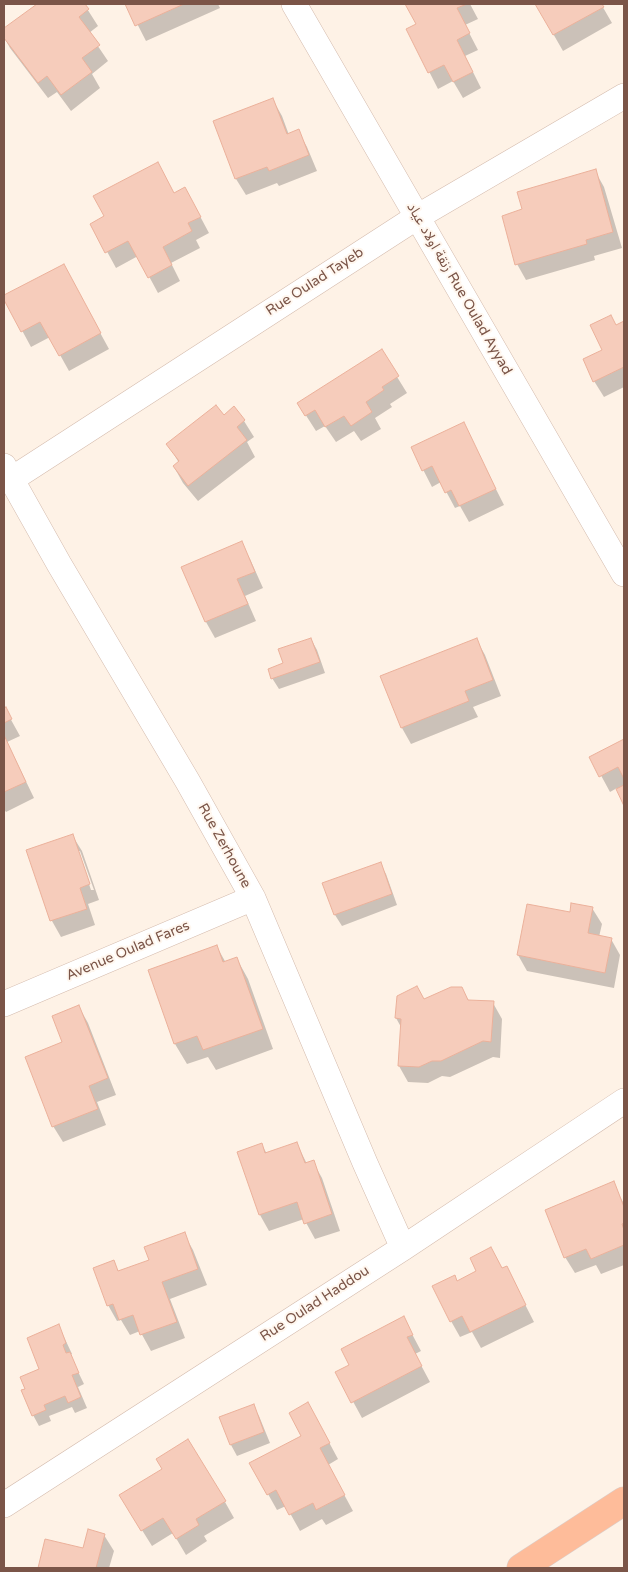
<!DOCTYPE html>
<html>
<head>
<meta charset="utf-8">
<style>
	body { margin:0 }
	#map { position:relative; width:628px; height:1572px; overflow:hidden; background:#fef2e6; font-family:"Varela Round",sans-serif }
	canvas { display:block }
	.frame { position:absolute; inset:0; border:5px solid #7b5548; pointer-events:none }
</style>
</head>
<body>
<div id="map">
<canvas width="628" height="1572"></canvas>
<div class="frame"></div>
</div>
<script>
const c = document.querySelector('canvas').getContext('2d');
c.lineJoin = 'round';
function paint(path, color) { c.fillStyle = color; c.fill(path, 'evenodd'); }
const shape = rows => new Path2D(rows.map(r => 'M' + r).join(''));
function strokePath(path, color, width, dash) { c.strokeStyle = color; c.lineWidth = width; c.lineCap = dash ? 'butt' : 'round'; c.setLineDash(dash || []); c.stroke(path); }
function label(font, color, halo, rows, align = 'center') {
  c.font = font + ' "Varela Round","Noto Sans Arabic",sans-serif'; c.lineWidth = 4; c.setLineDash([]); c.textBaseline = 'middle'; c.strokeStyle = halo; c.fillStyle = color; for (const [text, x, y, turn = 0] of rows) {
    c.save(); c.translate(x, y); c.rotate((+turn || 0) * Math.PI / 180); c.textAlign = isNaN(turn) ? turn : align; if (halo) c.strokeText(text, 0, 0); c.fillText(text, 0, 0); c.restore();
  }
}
const shadow = shape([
	[39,4,84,4,98,26,89,33,108,61,92,74,100,88,71,111,57,92,48,98,10,48,4,37,4,30],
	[127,4,218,4,220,8,146,41],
	[407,4,470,4,478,19,465,25,478,50,465,56,481,88,463,98,453,81,438,89,408,30,417,25],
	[536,4,601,4,612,23,563,51],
	[273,100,282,116,289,135,298,131,307,147,317,171,279,186,277,183,246,195,236,179,215,122],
	[595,171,604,187,622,248,594,256,595,260,526,280,517,264,524,210],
	[174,194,194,205,209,233,196,240,200,248,171,263,180,281,158,293,138,256,116,268,92,224],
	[63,265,109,349,69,371,50,337,31,347,4,297],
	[624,323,624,387,604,397,594,381,604,351,616,326],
	[381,351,407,393,390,404,392,407,375,418,381,429,361,441,354,431,336,442,325,426,316,431,298,403],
	[234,408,244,421,254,437,247,442,255,457,198,501,183,483,174,467,179,463,168,444,224,417],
	[463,424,504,505,469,522,460,506,455,508,441,482,432,487,412,448],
	[241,543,250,559,263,588,245,596,256,621,215,638,206,622,183,568],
	[311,639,317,650,325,673,279,689,272,678],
	[476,639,485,655,501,696,473,707,478,717,411,744,402,728,382,677],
	[5,709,20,736,7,742,34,798,6,812,4,809,4,710],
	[624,740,624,803,617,788,610,792,591,757],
	[72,835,82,851,99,900,88,904,95,925,61,937,52,921,28,851],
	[78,851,80,851,94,890,91,890],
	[380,864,386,874,397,905,342,926,335,915,324,884],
	[592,908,602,924,599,937,611,939,620,955,614,988,527,971,518,955,571,914],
	[217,947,226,963,237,959,248,979,273,1049,216,1070,208,1057,187,1064,175,1044,149,971],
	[461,988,469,1001,493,1003,502,1019,500,1058,493,1057,450,1077,442,1076,428,1083,408,1082,399,1066,401,1027,396,1018,424,1000],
	[79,1007,88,1023,116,1095,97,1102,106,1125,63,1142,53,1126,64,1043],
	[297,1144,307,1164,313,1162,322,1178,340,1231,315,1239,304,1219,269,1231,260,1215,262,1145,267,1154],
	[613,1183,624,1204,624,1265,601,1274,596,1265,575,1273,565,1257],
	[184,1234,193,1250,207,1285,170,1299,185,1338,151,1351,140,1331,130,1335,121,1320,117,1321,108,1305,113,1262,119,1272,150,1261],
	[506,1267,534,1322,481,1348,472,1332,460,1337,451,1321,502,1270],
	[58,1326,64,1337,72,1354,70,1355,84,1384,78,1387,87,1408,75,1413,72,1407,49,1416,51,1421,39,1426,33,1415,26,1389,41,1369],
	[412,1334,421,1351,415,1354,430,1382,362,1418,337,1372],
	[253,1406,259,1416,270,1443,237,1456,231,1445,221,1418],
	[317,1420,338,1459,328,1465,353,1511,326,1525,322,1519,300,1531,286,1506,277,1510,268,1494,302,1436],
	[225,1502,234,1518,204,1536,207,1541,186,1555,173,1533,152,1546,130,1511],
	[104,1535,114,1551,109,1568,39,1568,46,1540,84,1550]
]);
const building = shape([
	[37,4,85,4,89,9,79,17,100,45,82,58,92,72,61,95,47,76,38,83,4,38,4,28,37,4],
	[125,4,184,4,135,26,125,4],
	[405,4,467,4,457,8,470,33,457,40,473,72,453,82,444,65,428,73,406,29,416,24,405,4],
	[535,4,602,4,604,7,553,35,535,4],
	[273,98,287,134,299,129,309,155,269,171,267,167,235,179,213,121,273,98],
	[158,162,174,193,185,187,201,217,188,223,192,231,163,247,172,265,148,278,128,241,105,253,90,224,104,216,93,196,158,162],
	[596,169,613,232,586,240,587,244,515,265,502,216,522,209,517,192,596,169],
	[64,264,101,333,59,356,40,322,21,332,4,300,4,295,64,264],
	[611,315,616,325,624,321,624,367,593,382,583,359,602,350,590,325,611,315],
	[382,349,399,376,382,387,384,390,366,402,372,412,351,426,344,416,325,427,315,410,305,416,297,403,382,349],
	[216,405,224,415,234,406,245,420,237,427,247,440,188,486,173,466,179,461,166,444,216,405],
	[464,422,496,489,459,506,451,490,445,493,432,466,422,471,411,447,464,422],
	[242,541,255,572,237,579,248,604,205,622,181,567,242,541],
	[311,638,320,662,271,679,268,669,283,663,278,649,311,638],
	[477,638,493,680,465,691,469,701,401,728,380,676,477,638],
	[6,707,12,719,4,723,4,708,6,707],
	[4,735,26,782,4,792,4,735],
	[624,739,624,779,618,767,599,777,589,757,624,739],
	[624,785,624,806,616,789,624,785],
	[73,834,90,884,80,888,87,909,50,921,26,850,73,834],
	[381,862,392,894,334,915,322,883,381,862],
	[571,903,593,907,588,933,612,938,605,973,517,955,527,904,570,912,571,903],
	[217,945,223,962,237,957,263,1029,203,1050,197,1036,174,1044,148,970,217,945],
	[417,986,424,999,451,987,462,987,468,1000,494,1001,491,1042,483,1041,441,1061,432,1061,419,1067,398,1066,401,1019,395,1018,397,996,417,986],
	[79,1005,108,1078,89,1086,98,1109,52,1127,25,1057,62,1042,52,1016,79,1005],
	[297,1142,305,1163,314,1160,332,1214,304,1224,297,1202,259,1215,237,1152,262,1143,265,1153,297,1142],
	[614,1181,624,1207,624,1223,622,1224,624,1230,624,1245,591,1259,586,1249,564,1258,545,1210,614,1181],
	[185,1232,198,1269,162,1282,177,1322,140,1335,133,1315,119,1320,113,1304,107,1306,93,1268,114,1260,118,1271,149,1260,144,1247,185,1232],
	[491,1247,502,1268,507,1266,526,1305,470,1332,462,1316,450,1322,432,1286,455,1275,457,1281,476,1271,470,1258,491,1247],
	[404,1316,413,1335,407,1337,422,1366,351,1403,335,1372,349,1365,341,1349,404,1316],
	[59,1324,66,1343,63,1345,66,1353,70,1352,79,1373,72,1375,81,1397,68,1403,65,1396,44,1405,46,1410,32,1416,21,1390,25,1389,20,1377,39,1369,27,1338,59,1324],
	[308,1402,330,1443,320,1448,345,1495,316,1510,313,1503,289,1515,276,1490,267,1495,249,1463,301,1436,289,1413,308,1402],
	[254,1404,264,1432,230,1445,219,1417,254,1404],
	[188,1439,226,1501,196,1519,199,1525,176,1539,163,1518,141,1531,119,1495,162,1469,156,1459,188,1439],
	[88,1529,105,1534,96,1568,38,1568,45,1539,83,1548,88,1529]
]);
const minor = shape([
	[294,4,624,574],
	[4,466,59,564,188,782,253,898,365,1163,403,1248],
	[12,479,417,217,624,96],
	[4,1004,253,898],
	[4,1505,403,1248,624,1101]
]);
const trunk = shape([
	[521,1568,624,1501]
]);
const streetNames = [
	["Rue Oulad Tayeb",315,282,-33],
	["زنقة اولاد عياد Rue Oulad Ayyad",459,289,60],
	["Rue Zerhoune",224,846,61],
	["Avenue Oulad Fares",128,951,-23],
	["Rue Oulad Haddou",315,1304,-33]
];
paint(shadow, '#0003');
paint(building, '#f6ccbb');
strokePath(building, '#ebb09a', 1);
strokePath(minor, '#d4bbad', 26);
strokePath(trunk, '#dacfcc', 29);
strokePath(minor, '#fff', 25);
strokePath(trunk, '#febc9a', 28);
label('14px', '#7b5548', '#fff7ef', streetNames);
</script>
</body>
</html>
